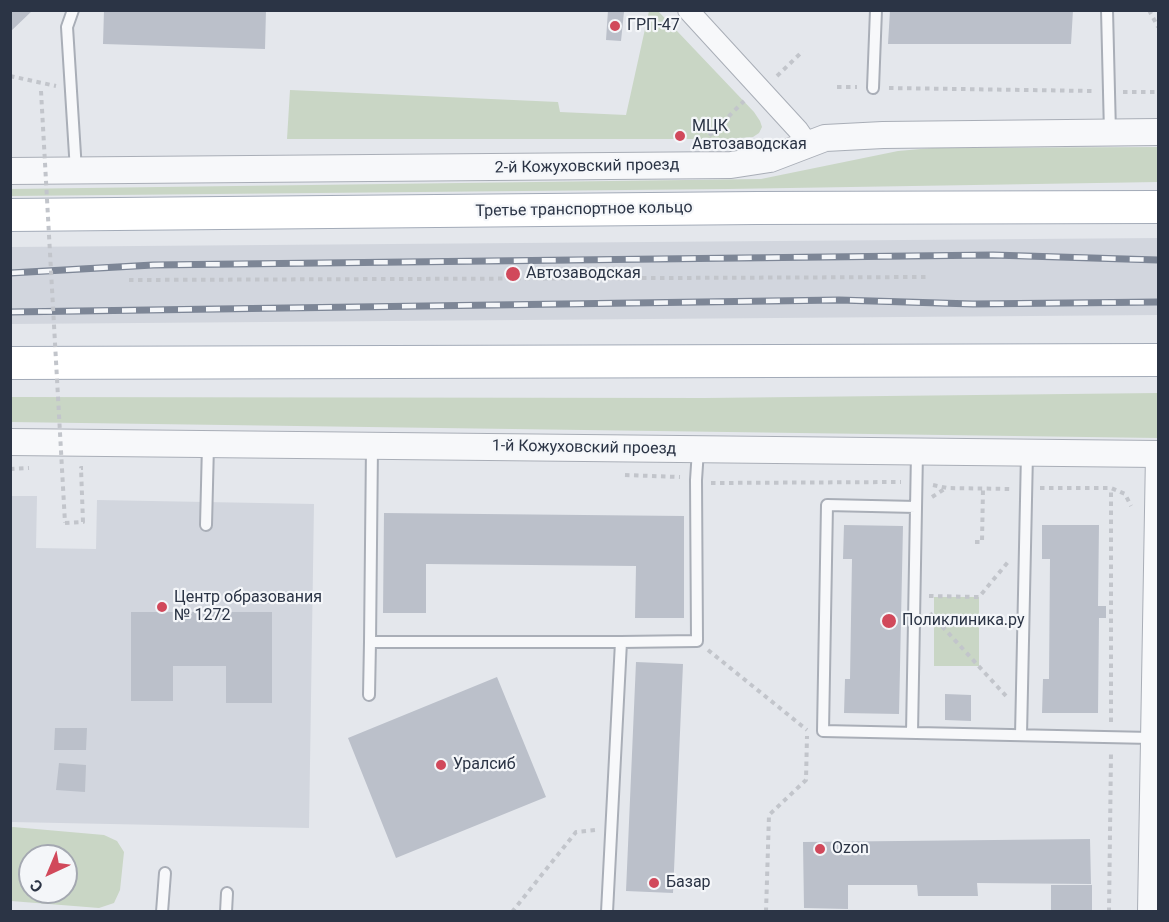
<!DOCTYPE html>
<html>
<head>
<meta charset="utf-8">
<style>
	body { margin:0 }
	#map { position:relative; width:1169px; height:922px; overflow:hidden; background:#e4e7ec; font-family:Roboto,sans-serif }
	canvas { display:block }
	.frame { position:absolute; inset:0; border:12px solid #2b3445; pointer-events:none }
	.north { position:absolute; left:18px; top:844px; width:60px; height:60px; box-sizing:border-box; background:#f4f6f9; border:2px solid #a4a8b1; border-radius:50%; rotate:224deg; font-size:16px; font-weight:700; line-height:24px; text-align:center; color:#2b3445 }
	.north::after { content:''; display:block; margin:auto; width:21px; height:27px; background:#d1495b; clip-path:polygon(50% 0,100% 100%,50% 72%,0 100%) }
</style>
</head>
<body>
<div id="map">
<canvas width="1169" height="922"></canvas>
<div class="frame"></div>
<div class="north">С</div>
</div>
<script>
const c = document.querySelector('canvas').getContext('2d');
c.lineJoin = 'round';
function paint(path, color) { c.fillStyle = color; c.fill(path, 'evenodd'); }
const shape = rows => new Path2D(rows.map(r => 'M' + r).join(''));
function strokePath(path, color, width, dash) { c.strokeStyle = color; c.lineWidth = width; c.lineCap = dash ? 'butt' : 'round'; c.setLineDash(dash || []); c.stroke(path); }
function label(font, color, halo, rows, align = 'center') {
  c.font = font + ' Roboto,sans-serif'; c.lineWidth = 4.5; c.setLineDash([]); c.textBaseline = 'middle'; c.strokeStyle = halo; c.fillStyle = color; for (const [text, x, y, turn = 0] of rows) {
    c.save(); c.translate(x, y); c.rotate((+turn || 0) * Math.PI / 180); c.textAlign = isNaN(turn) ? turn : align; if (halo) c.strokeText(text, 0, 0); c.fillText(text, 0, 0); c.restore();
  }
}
const built = shape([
	[1158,238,1158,315,11,324,11,247],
	[11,496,37,496,36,548,96,549,97,500,314,504,309,828,11,822]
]);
const green = shape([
	[649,11,658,11,754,112,760,121,762,127,759,133,753,137,727,139,287,139,290,90,558,102,560,112,626,115],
	[1158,147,1158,182,728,189,10,196,11,189,761,179,898,151,932,148],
	[1158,393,1158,438,10,422,11,397,705,398],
	[934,597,979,597,979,666,934,666],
	[13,827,104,835,117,841,124,852,120,890,114,903,99,908,11,901,10,828],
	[30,856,66,856,66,892,30,892]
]);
const building = shape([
	[10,10,33,10,10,32],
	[104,10,266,10,265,49,103,44],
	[608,10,624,12,621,41,606,40],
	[890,10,1073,10,1071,44,888,44],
	[384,513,684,516,684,618,635,618,636,566,426,564,426,613,383,613],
	[844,525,903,526,899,714,844,713,845,679,850,679,852,559,843,559],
	[1042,525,1099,525,1098,606,1106,606,1106,618,1099,618,1098,713,1042,713,1043,679,1049,679,1050,559,1042,559],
	[131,612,272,612,272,703,226,703,226,666,173,666,173,701,131,701],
	[636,662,683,664,673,893,626,891],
	[497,677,546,797,396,858,348,738],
	[945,694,971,695,971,721,945,720],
	[55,728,87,728,86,750,54,750],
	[59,763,86,765,85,792,56,790],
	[1090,839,1091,884,977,883,978,896,918,896,917,885,848,885,848,909,804,908,803,842],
	[1051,885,1092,885,1092,912,1051,912]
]);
const path = shape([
	[1149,10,1158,27],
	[10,76,56,86],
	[777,76,803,51],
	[837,87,857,87],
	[889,88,1094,91],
	[1123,92,1158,92],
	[703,142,744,101],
	[129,280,926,277],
	[10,469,29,468],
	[625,475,680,477],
	[711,483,901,482],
	[933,485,947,488,1012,489],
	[1040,488,1111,488,1125,494,1131,506],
	[932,497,946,488],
	[65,523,83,522,81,468,83,468],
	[975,542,982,542,983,489],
	[929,596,979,597,1008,562],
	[930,613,1006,696],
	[708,650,807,730],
	[1111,722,1111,488],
	[512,912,576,832,596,830],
	[766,912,769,815,806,780,807,736],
	[1109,912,1111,753]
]);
const service = shape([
	[73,10,67,27,76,171],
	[1107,10,1110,133],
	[873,88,876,10],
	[372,446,370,642,621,642,607,912],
	[916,507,827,505,823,731,1151,738],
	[206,525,208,445],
	[621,642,697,641,696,480,698,450],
	[369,695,370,642],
	[912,733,917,452],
	[1021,735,1027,453],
	[162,912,165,873],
	[226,912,227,893]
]);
const minor = shape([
	[688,10,798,130,807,143],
	[1148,912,1156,454]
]);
const tertiary = shape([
	[10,171,731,165,770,159,825,138,883,135,1158,132],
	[10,442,1158,454]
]);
const primary = shape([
	[10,215,757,208,1158,207],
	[10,363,1158,360]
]);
const rail = shape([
	[10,273,153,265,993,255,1158,260],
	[10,312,839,300,973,304,1158,302]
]);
const pathBridge = shape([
	[41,91,65,523]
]);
const markers = [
	[615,26,6,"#d1495b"],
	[680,136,6,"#d1495b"],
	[513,274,8,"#d1495b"],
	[162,607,6,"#d1495b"],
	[889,621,8,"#d1495b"],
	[441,765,6,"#d1495b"],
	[820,849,6,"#d1495b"],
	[654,883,6,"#d1495b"]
];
const poiNames = [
	["ГРП-47",627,26],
	["МЦК",692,127],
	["Автозаводская",692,145],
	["Автозаводская",526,274],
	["Центр образования",174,598],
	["№ 1272",174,616],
	["Поликлиника.ру",902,621],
	["Уралсиб",453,765],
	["Ozon",832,849],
	["Базар",666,883]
];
const streetNames = [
	["2-й Кожуховский проезд",587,167,-1],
	["Третье транспортное кольцо",584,210,-1],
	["1-й Кожуховский проезд",584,448,1]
];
paint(built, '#d2d6de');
paint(green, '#c9d6c5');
paint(building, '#bbc0ca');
strokePath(service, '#a9aeb7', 14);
strokePath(minor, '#a9aeb7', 22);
strokePath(tertiary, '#a9aeb7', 28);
strokePath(primary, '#a3abb8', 34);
strokePath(path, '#c2c5cb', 4, [4.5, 4.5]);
strokePath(service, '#f7f8fa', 10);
strokePath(minor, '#f7f8fa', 20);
strokePath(tertiary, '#f7f8fa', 26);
strokePath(primary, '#fff', 32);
strokePath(rail, '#7d8696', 7);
strokePath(rail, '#f4f6f9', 4.5, [14]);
strokePath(pathBridge, '#c2c5cb', 4, [4.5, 4.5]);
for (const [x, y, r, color] of markers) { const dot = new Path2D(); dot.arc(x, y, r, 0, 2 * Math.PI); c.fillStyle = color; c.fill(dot); strokePath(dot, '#f4f6f9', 2); }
label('16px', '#2b3445', '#f4f6f9', poiNames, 'left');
label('16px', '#2b3445', '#f4f6f9', streetNames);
</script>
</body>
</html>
